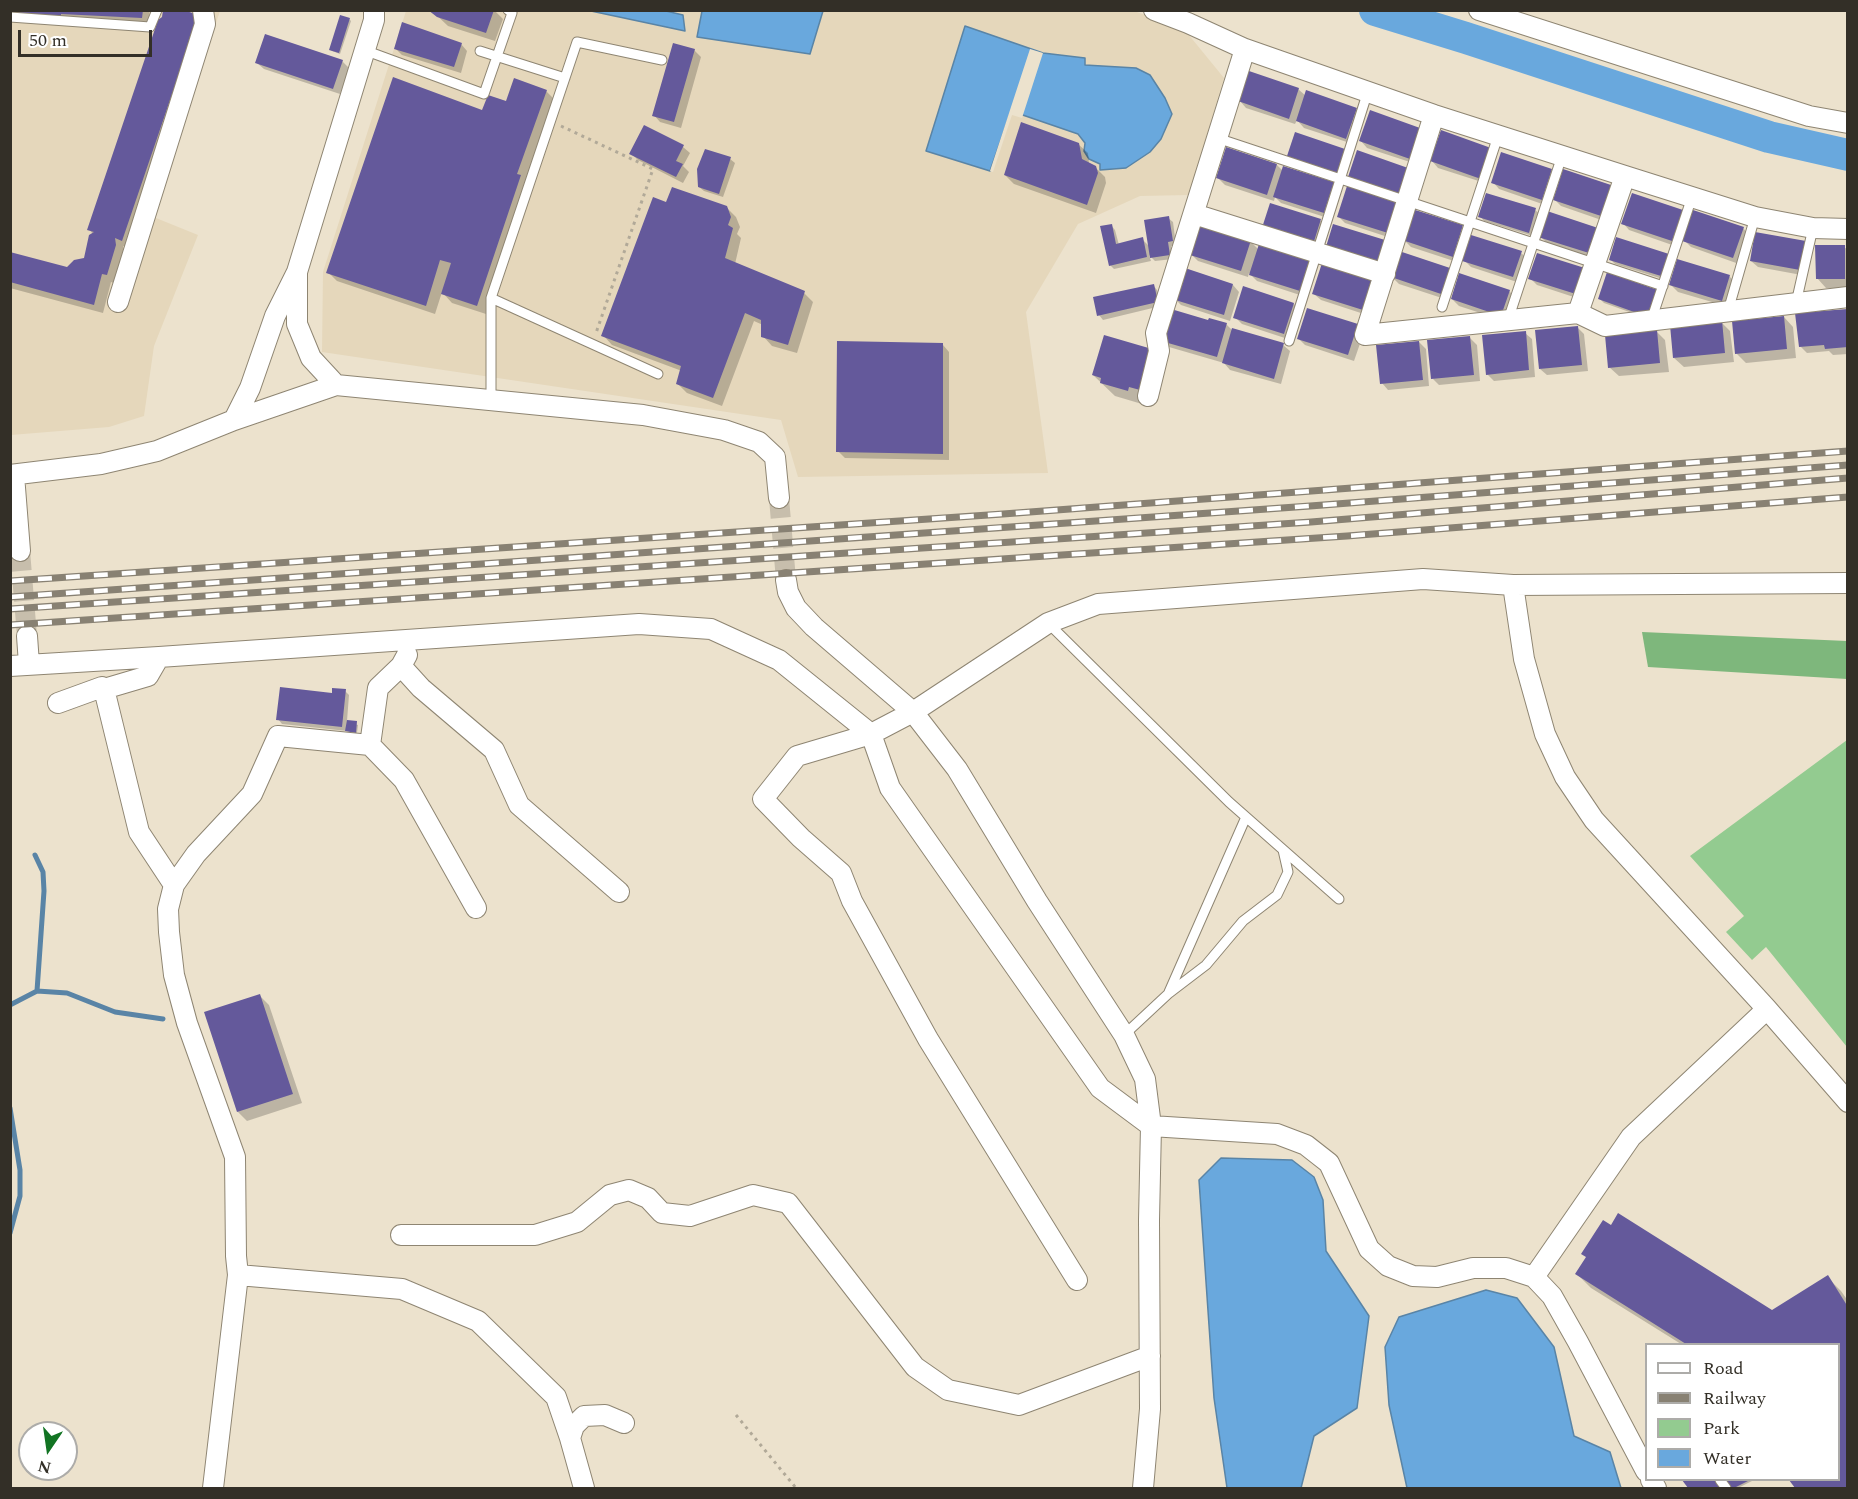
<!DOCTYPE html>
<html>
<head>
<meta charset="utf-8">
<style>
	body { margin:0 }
	#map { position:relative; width:1858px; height:1499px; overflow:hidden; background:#ece2cd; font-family:Spectral,serif }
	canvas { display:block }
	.frame { position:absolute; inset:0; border:12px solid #332f27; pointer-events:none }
	.legend { position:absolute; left:1645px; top:1343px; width:195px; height:138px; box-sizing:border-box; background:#fff; border:2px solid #adaca9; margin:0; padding:8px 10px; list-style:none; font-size:18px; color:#332f27 }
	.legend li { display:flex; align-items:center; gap:12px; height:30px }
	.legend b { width:30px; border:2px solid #adaca9 }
	.north { position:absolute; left:18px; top:1421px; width:60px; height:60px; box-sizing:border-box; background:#fff; border:2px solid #adaca9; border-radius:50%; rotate:193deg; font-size:16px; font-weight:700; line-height:24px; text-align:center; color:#332f27 }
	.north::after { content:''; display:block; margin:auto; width:21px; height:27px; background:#127423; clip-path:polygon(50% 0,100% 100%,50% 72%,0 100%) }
	.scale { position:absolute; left:18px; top:30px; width:134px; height:27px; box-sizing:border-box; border:3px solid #332f27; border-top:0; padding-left:8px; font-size:18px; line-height:21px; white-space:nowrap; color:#332f27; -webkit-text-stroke:4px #fff; paint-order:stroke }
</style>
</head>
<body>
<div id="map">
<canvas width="1858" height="1499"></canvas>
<div class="frame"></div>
<ul class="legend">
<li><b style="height:8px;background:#fff"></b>Road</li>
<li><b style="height:8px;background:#888173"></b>Railway</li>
<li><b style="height:16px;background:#93cb90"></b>Park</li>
<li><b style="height:16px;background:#69a8dd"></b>Water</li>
</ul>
<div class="north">N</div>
<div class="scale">50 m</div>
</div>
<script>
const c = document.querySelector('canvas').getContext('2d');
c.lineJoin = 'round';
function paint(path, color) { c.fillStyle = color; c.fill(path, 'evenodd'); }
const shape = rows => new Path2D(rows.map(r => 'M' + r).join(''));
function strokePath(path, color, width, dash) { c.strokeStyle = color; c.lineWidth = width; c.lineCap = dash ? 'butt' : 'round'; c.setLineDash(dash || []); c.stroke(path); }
const built = shape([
	[11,11,220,11,151,216,198,235,154,346,144,416,109,427,11,435],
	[406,11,1134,11,1184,29,1224,78,1189,195,1140,196,1078,224,1026,312,1048,473,798,477,781,420,322,352,323,272]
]);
const green = shape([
	[1847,740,1847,1047,1766,947,1752,960,1726,932,1744,916,1690,856]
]);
const forest = shape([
	[1642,632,1847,641,1847,679,1648,667]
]);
const water = shape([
	[591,11,666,11,683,15,685,31,591,11],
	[702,11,702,10,823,11,810,54,697,37,702,11],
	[965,26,1043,53,1085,58,1085,65,1136,68,1150,75,1165,98,1172,114,1161,139,1150,152,1126,168,1100,170,1100,164,1089,159,1084,151,1085,143,1078,134,1011,111,990,171,926,151,965,26],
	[1221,1158,1292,1160,1314,1177,1323,1200,1326,1251,1369,1316,1357,1408,1314,1436,1301,1488,1227,1488,1214,1398,1199,1180,1221,1158],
	[1486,1290,1517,1298,1554,1347,1574,1436,1610,1452,1621,1488,1407,1488,1389,1405,1385,1347,1399,1317,1486,1290]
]);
const pier = shape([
	[1030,49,1043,53,1022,118,1012,115,993,172,990,171]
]);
const shadow = shape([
	[10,10,150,10,148,24,10,17],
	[431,10,494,10,503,19,495,41,448,26],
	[349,19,351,21,340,54,332,51,330,49],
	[159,22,196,56,131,249,123,246,125,255,116,284,111,282,103,313,10,288,10,253,67,269,85,259,93,234,89,229],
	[461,44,467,51,461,73,402,55,395,48],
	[694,50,701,57,681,128,660,122,654,115],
	[342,61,349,68,340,94,264,69,257,63],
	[1298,89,1306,96,1356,109,1363,116,1353,144,1304,128,1297,120,1295,124,1246,108,1240,101],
	[546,91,555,100,530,186,486,314,452,303,442,292,435,314,337,281,328,272,482,112],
	[645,127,683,147,690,153,683,166,689,172,683,183,638,160,631,153],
	[1420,129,1416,164,1367,148,1361,141],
	[1078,144,1088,153,1089,164,1095,167,1105,177,1106,183,1096,213,1014,184,1005,175],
	[1491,149,1497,156,1488,184,1438,168,1432,161],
	[706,151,730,159,735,163,723,197,704,191,699,187],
	[1502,153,1552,170,1558,177,1548,206,1499,189,1493,182],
	[1277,165,1283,171,1333,183,1340,190,1331,219,1281,203,1275,197,1274,201,1225,185,1218,178],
	[1564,170,1610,223,1561,206,1554,199],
	[1397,203,1394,239,1345,223,1338,216],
	[667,204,726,207,736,217,740,227,737,234,741,238,735,264,804,293,813,302,797,353,772,346,763,336,763,325,754,321,722,406,687,393,678,384,682,371,612,345,603,335],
	[1271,205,1321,221,1327,227,1318,256],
	[1535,210,1540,214,1533,236,1484,221,1480,216],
	[1413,211,1463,227,1469,233,1460,263,1411,247,1404,240],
	[1682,211,1691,220,1743,228,1749,235,1739,264,1691,247,1682,238,1678,247,1629,230,1623,223],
	[1168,218,1173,222,1176,245,1171,246,1173,259,1155,261,1149,255,1151,261,1114,269,1110,265,1111,225,1115,230,1119,245,1142,239,1149,246],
	[1597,229,1596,259,1547,243,1540,236],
	[1250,241,1258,249,1309,261,1306,297,1257,281,1249,273,1248,277,1198,261,1192,255],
	[1844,247,1848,250,1848,288,1826,288,1817,278],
	[1812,249,1807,276,1758,267,1751,261],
	[1521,253,1528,259,1520,283,1471,267,1464,260],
	[1538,255,1586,301,1537,285,1530,278],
	[1668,255,1666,280,1615,264,1611,260],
	[1323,265,1370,316,1321,300,1314,294],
	[1449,269,1456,276,1448,300,1399,284,1392,277],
	[1729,276,1736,283,1729,307,1678,292,1671,285],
	[1153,285,1157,290,1161,306,1103,320,1099,315],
	[1233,285,1239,292,1230,321,1181,305,1174,298],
	[1509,291,1516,298,1508,322,1459,306,1452,299],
	[1657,291,1652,320,1604,303,1599,298],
	[1294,304,1300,311,1291,340,1242,324,1235,317],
	[1847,310,1848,354,1833,355,1829,351,1807,353,1800,346],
	[1784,317,1793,327,1796,358,1746,363,1736,353],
	[1209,322,1226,324,1232,330,1283,345,1290,351,1281,384,1230,370,1224,363,1169,347,1163,341],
	[1721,322,1730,331,1734,362,1684,367,1674,358],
	[1357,325,1364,332,1354,361,1305,345,1299,339],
	[1577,327,1584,334,1588,371,1547,375,1540,369],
	[1656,331,1665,340,1669,372,1619,376,1609,367],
	[1525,333,1532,339,1535,377,1494,381,1487,374],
	[1105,336,1153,403,1143,400,1142,404,1115,396,1093,375],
	[1470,338,1477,345,1480,381,1439,385,1433,379],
	[1419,342,1426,349,1429,386,1388,390,1382,383],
	[943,345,949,352,949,460,845,458,838,451],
	[345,691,349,695,347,721,358,725,357,733,347,731,282,724,278,719,333,694],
	[260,996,269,1005,302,1103,247,1121,238,1112],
	[1577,1274,1772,1312,1827,1277,1841,1291,1848,1301,1848,1488,1796,1488,1791,1480,1838,1480,1838,1344,1681,1344,1591,1288],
	[1684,1480,1754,1480,1738,1488,1690,1488]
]);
const stream = shape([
	[35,855,43,872,44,891,37,991],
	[10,1005,37,991,67,993,115,1012,163,1019],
	[10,1108,20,1170,20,1196,10,1233]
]);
const river = shape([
	[1375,10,1466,38,1769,137,1848,155]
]);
const building = shape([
	[10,10,143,10,142,18,61,14,61,17,10,14],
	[163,10,183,10,199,15,122,241,115,238,116,245,107,275,102,274,94,305,10,282,10,252,67,267,74,260,84,258,89,235,94,232,87,230,158,20,162,17],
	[428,10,494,10,486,33,437,17],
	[340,15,350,18,339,53,329,50],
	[402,22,462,43,454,67,394,49],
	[265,34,343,60,333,89,255,63],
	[673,43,695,49,674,122,652,116],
	[1249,71,1299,88,1289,119,1238,101],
	[393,77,482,110,488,95,506,101,514,78,547,90,517,174,521,175,477,306,441,294,451,263,440,260,426,306,326,273],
	[1306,90,1357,108,1346,139,1296,121],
	[1370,110,1420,128,1410,159,1359,141],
	[1021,122,1079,143,1082,159,1096,166,1098,173,1087,205,1004,175],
	[644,125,684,145,676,161,683,164,676,177,629,154],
	[1441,130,1491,148,1481,179,1430,161],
	[1295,132,1345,149,1337,175,1286,159],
	[1226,147,1277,164,1267,195,1216,178],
	[705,149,731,157,719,194,698,187,697,169],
	[1357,150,1408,168,1399,195,1348,177],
	[1501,152,1552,169,1542,200,1491,183],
	[1283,166,1334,182,1324,213,1273,197],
	[1563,169,1614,186,1604,217,1553,200],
	[1347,186,1398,202,1388,233,1337,217],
	[672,187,727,206,731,217,728,225,733,228,725,258,805,291,788,345,761,337,761,320,745,313,713,398,676,384,681,366,601,336,653,197,666,202],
	[1486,193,1536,208,1529,233,1478,217],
	[1632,193,1683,210,1672,241,1621,224],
	[1270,203,1321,219,1311,251,1260,234],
	[1412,209,1463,225,1453,257,1402,240],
	[1693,210,1744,227,1733,258,1682,241],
	[1547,211,1598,228,1589,253,1538,237],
	[1169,216,1173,241,1168,242,1170,255,1150,258,1144,220],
	[1112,224,1116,244,1143,237,1147,257,1109,266,1100,226],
	[1200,224,1251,240,1241,271,1190,255],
	[1333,224,1385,240,1377,265,1325,250],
	[1755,232,1806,241,1800,270,1750,261],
	[1471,235,1522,251,1513,277,1462,261],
	[1616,237,1669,254,1661,276,1609,260],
	[1259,244,1310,260,1300,291,1249,275],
	[1815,245,1845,245,1845,279,1816,279],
	[1399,251,1450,268,1441,294,1391,277],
	[1537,253,1588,269,1579,295,1528,279],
	[1677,259,1730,275,1722,301,1669,285],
	[1322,263,1373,279,1363,310,1312,294],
	[1182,267,1233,284,1224,315,1172,299],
	[1607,272,1658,290,1648,317,1598,299],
	[1459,273,1510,290,1501,316,1451,299],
	[1154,284,1158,302,1097,316,1093,297],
	[1243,286,1294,303,1284,334,1233,318],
	[1307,308,1358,324,1348,355,1297,339],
	[1171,309,1208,320,1209,318,1227,323,1217,357,1161,341],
	[1848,309,1848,347,1825,349,1824,345,1799,347,1795,313],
	[1784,316,1787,349,1735,354,1732,321],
	[1722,320,1725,353,1673,358,1670,325],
	[1578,326,1582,365,1539,369,1535,330],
	[1232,328,1284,343,1274,379,1222,363],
	[1657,330,1660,363,1608,368,1605,335],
	[1526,331,1529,370,1486,375,1482,335],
	[1104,335,1152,349,1140,390,1129,387,1128,391,1100,383,1101,378,1092,375],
	[1470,336,1474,375,1431,379,1427,340],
	[837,341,943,343,943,454,836,452],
	[1419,341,1423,380,1380,384,1376,345],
	[280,687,332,693,332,688,346,689,342,727,276,720],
	[347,720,357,721,356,733,345,731],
	[260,994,293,1094,237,1112,204,1012],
	[1618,1213,1772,1310,1828,1275,1848,1307,1848,1488,1795,1488,1789,1480,1838,1480,1838,1344,1686,1344,1575,1274,1586,1257,1581,1254,1603,1220,1611,1225],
	[1682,1480,1750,1480,1734,1488,1688,1488]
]);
const minorTunnel = shape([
	[779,498,786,580],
	[20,551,27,636]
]);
const path = shape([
	[561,126,653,169,596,333],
	[736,1415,796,1488]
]);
const service = shape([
	[10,17,150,27,157,10],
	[364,50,484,94,512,13,508,10],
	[480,51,565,78],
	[1217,138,1663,286],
	[491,298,658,374],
	[1796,303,1813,228],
	[1442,307,1498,136],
	[1728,311,1755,217],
	[1508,320,1562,156],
	[1651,321,1692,197],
	[1289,341,1368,91],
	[491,400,491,298,577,42,662,60],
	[1048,623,1229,802,1339,899],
	[1169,992,1246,817],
	[1124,1035,1168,994,1206,965,1243,921,1277,895,1288,872,1283,850],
	[1720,1480,1726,1488]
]);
const minor = shape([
	[1154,10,1188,23,1245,49,1434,115,1625,176,1755,217,1813,228,1848,229],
	[1479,10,1809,116,1848,123],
	[1434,115,1365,335,1578,313,1605,326,1848,297],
	[1194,214,1385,274],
	[297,272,374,20,374,10],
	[118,302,205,24,203,10],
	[1578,313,1625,176],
	[1148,396,1159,351,1156,333,1245,49],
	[234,420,250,388,275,316,297,272,297,324,311,358,336,385],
	[10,475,101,464,157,451,234,420,336,385,643,415,724,430,759,442,775,457,779,498],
	[14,475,20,551],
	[786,580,788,592,796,608,814,627,913,712,957,769,1037,901,1124,1035,1145,1079,1151,1126,1149,1220,1150,1409,1143,1488],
	[1513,585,1524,659,1545,734,1565,777,1594,820,1767,1009,1848,1102],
	[27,636,29,664],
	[159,657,148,676,104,689,139,832,174,885],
	[10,666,159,657,639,624,711,629,779,660,871,734,890,788,1100,1088,1151,1126,1277,1134,1306,1145,1329,1163,1369,1249,1388,1266,1413,1276,1437,1277,1473,1268,1506,1268,1534,1277,1552,1296,1578,1342,1646,1471],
	[401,666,421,688,494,750,519,805,619,892],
	[58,703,102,687],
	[370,745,378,688,401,666,407,655],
	[401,1235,535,1235,577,1222,610,1195,629,1190,648,1198,662,1213,690,1216,753,1195,788,1203,915,1367,948,1390,1019,1405,1150,1356],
	[238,1275,402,1289,478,1321,556,1397,570,1438,584,1488],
	[1534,1277,1631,1137,1767,1009],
	[1077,1280,928,1039,852,901,841,873,801,838,763,799,797,756,871,734,913,712,1048,623,1098,604,1423,579,1513,585,1848,583],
	[570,1438,574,1426,584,1416,605,1415,624,1423],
	[1651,1480,1656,1488],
	[213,1488,238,1275,236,1256,235,1157,187,1023,174,975,169,932,168,909,174,885,196,854,252,794,278,736,370,745,404,780,476,908]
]);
const rail = shape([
	[10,581,1003,514,1848,451],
	[10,597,1310,506,1848,465],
	[10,609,1311,522,1848,478],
	[10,625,1347,536,1848,497]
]);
paint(built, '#e5d7bb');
paint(green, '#93cb90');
paint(forest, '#7eb77c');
paint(water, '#69a8dd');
strokePath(water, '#5984a6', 1.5);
paint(pier, '#ece2cd');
paint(shadow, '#0003');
strokePath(stream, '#5984a6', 5);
strokePath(river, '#69a8dd', 32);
paint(building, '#64599b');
strokePath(minorTunnel, '#c7beac', 20, [20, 10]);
strokePath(service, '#8e8572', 11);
strokePath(minor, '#8e8572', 22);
strokePath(path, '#b1a998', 3, [3, 4.5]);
strokePath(service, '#fff', 9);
strokePath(minor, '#fff', 20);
strokePath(rail, '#888173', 7);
strokePath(rail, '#fff', 4.5, [14]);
</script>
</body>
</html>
